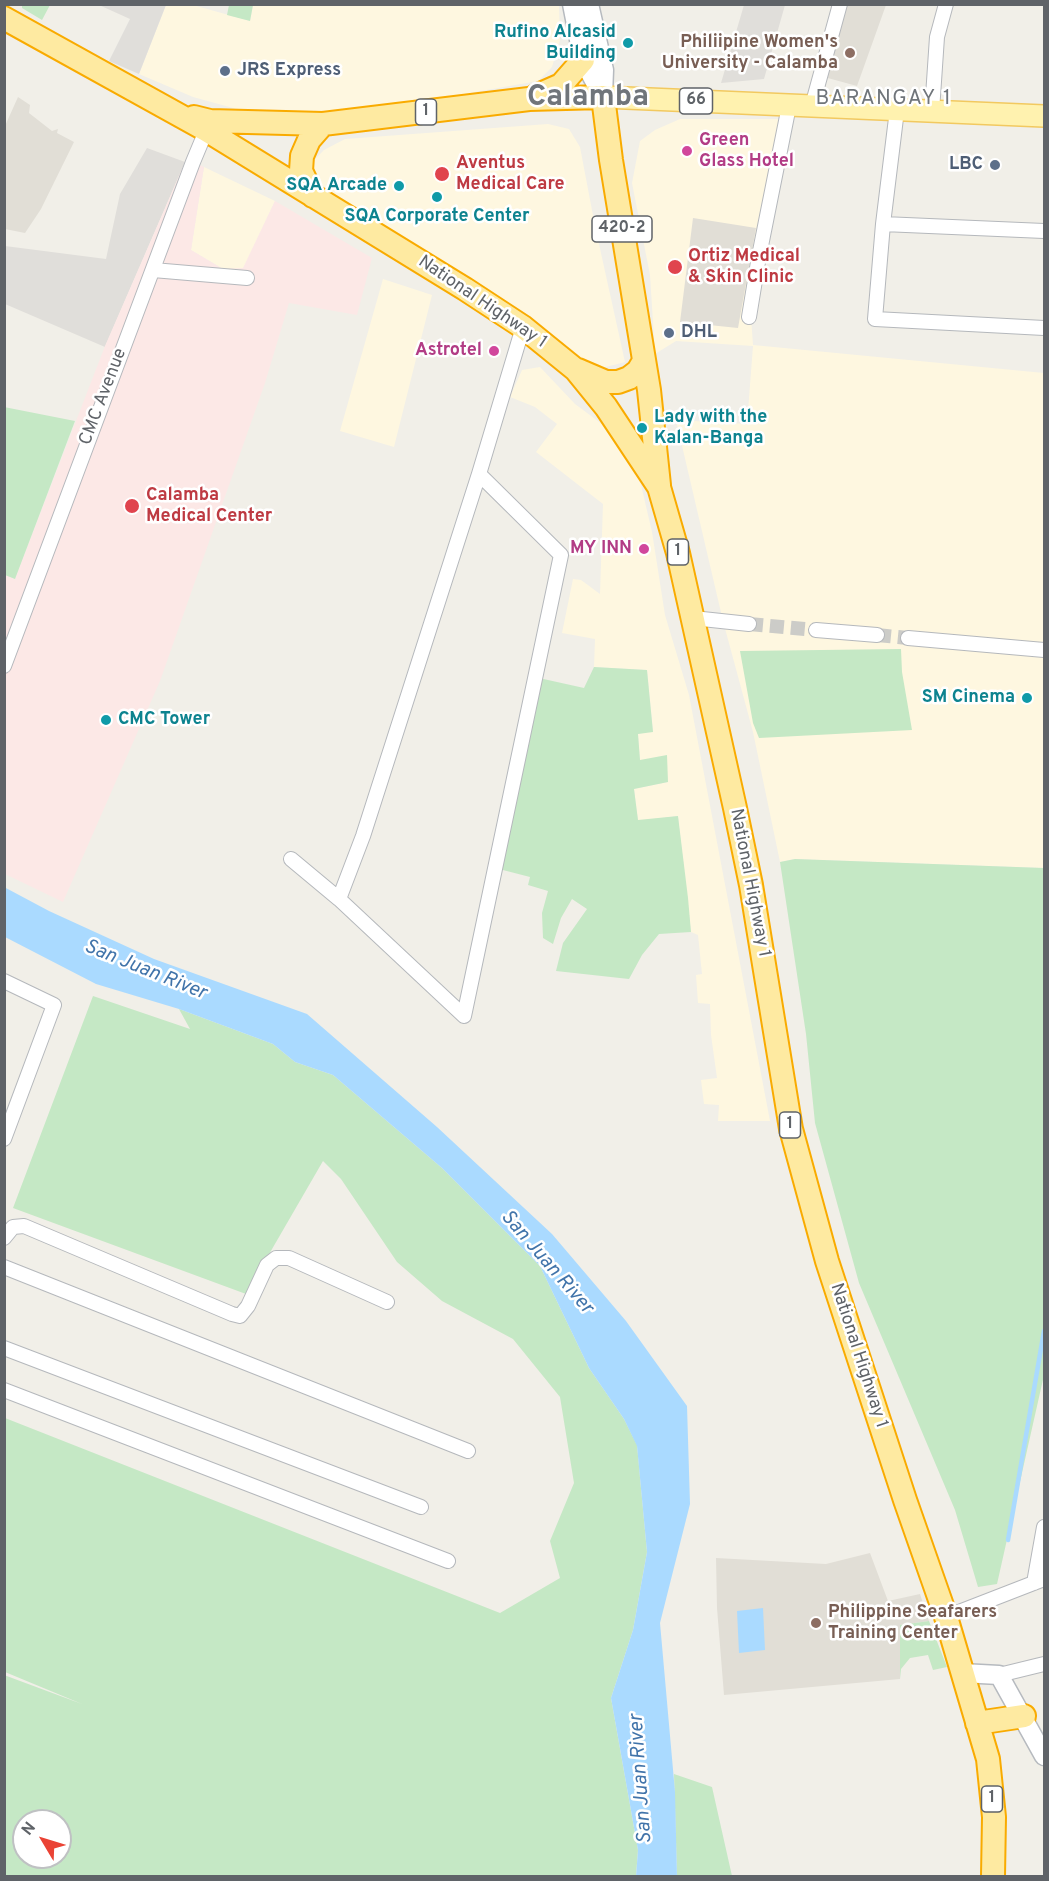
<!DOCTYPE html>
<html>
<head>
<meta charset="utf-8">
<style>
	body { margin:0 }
	#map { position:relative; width:1049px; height:1881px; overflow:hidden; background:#f1efe8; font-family:Overpass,sans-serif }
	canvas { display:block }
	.frame { position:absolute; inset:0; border:6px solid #5f6368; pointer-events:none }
	.north { position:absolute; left:12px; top:1809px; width:60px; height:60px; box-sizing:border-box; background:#fff; border:2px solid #bfc1c3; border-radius:50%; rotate:308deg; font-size:16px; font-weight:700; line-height:24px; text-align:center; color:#5f6368 }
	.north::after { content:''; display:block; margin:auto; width:21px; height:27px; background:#ea4335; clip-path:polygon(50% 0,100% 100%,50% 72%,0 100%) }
</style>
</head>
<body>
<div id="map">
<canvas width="1049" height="1881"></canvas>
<div class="frame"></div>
<div class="north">N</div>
</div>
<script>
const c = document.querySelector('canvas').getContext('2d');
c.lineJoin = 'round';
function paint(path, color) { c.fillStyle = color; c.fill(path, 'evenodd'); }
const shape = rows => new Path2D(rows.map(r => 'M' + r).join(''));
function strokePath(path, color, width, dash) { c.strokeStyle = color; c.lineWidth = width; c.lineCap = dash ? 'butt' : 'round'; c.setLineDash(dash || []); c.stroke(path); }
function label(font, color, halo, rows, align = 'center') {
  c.font = font + ' Overpass,sans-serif'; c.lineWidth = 5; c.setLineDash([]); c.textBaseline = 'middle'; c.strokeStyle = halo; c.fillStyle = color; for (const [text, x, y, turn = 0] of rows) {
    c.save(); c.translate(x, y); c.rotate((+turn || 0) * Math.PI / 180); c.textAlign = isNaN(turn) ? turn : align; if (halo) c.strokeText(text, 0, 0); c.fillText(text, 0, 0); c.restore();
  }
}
const commercial = shape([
	[166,5,193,5,250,21,253,5,559,5,560,40,552,67,538,81,372,110,315,114,255,114,193,97,139,74],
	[680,119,788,119,751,317,753,345,1044,373,1044,868,795,859,780,862,753,732,723,621,676,420,747,424,753,346,676,341,655,354,650,275,632,183,640,141,655,130],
	[548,124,569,129,580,147,595,226,625,362,602,368,580,360,521,315,457,271,321,185,313,174,312,162,324,150,345,139],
	[204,167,275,201,243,269,223,269,191,250],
	[383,279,432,295,394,447,340,431],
	[540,367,575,404,614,433,638,472,652,532,665,615,689,695,770,1121,718,1121,719,1105,704,1104,701,1080,717,1078,711,1035,710,1004,698,1003,696,975,702,974,698,935,691,932,678,816,638,821,634,789,668,782,640,761,638,734,653,731,647,670,594,667,595,639,562,633,573,579,581,580,600,594,603,504,536,452,557,424,535,407,510,397,522,370]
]);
const industrial = shape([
	[99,5,166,5,139,74,109,61,130,19],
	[744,5,785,5,764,79,721,83],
	[147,148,185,162,105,347,5,304,5,246,106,259,120,194]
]);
const education = shape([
	[846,5,886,5,857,86,824,77],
	[18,97,30,105,29,113,52,131,58,129,57,133,74,142,41,209,25,233,5,229,5,126],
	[693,218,756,228,738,328,680,322],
	[870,1553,888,1601,920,1594,929,1621,900,1625,900,1679,724,1695,717,1608,716,1558,826,1564]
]);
const medical = shape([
	[185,162,193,162,204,167,191,250,223,269,243,268,275,201,372,258,357,315,289,303,265,383,160,681,63,902,5,874,5,575,15,579,105,346]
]);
const green = shape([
	[22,5,50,5,42,20,22,8],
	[229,5,253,5,250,21,227,15],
	[4,407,75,421,15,579,5,575],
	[901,649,902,672,912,730,759,738,753,723,740,651],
	[594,667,647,670,653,732,638,734,640,760,667,755,668,782,634,789,638,820,678,816,688,898,691,932,659,934,642,955,629,979,556,971,563,943,587,909,572,899,561,918,553,944,543,938,542,913,548,891,528,885,530,877,499,869,539,678,584,688],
	[795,859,1044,868,1044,1375,997,1584,978,1587,955,1510,859,1283,815,1123,806,1034,780,862],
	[93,996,190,1029,179,1009,273,1044,295,1062,333,1075,442,1168,540,1266,589,1368,624,1419,637,1445,647,1552,633,1630,611,1698,638,1850,636,1876,5,1876,4,1675,82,1704,5,1672,5,1418,500,1613,560,1578,550,1541,574,1483,560,1397,513,1339,442,1301,397,1262,341,1179,323,1161,246,1294,13,1208],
	[24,1821,60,1821,60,1857,24,1857],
	[929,1621,947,1667,933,1670,928,1655,910,1658,901,1669,900,1679,900,1625],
	[674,1774,712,1787,732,1876,677,1876]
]);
const water = shape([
	[4,887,49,911,154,959,307,1014,437,1127,552,1234,626,1321,687,1406,690,1504,660,1623,675,1792,677,1876,636,1876,638,1850,611,1698,633,1630,647,1552,637,1446,624,1419,589,1368,540,1266,442,1168,333,1075,295,1062,273,1044,179,1009,96,984,5,937],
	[763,1608,765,1650,739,1653,737,1611]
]);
const stream = shape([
	[1008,1540,1044,1331]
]);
const minorTunnel = shape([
	[749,624,816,630],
	[877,635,908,638]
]);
const minor = shape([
	[812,106,840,4],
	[897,110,883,224,875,319,1044,328],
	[932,111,937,37,946,4],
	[883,224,1044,231],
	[153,270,247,278],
	[749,317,759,256,789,106],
	[693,618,749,624],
	[816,630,877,635],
	[908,638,1044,650],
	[4,666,193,162,208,126],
	[291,859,339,899,464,1016],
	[339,899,363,836,479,474,523,327],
	[4,981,54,1005,4,1139],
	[464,1016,561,555,479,474],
	[4,1238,13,1227,24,1226,232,1314,240,1316,248,1306,267,1265,276,1258,289,1258,387,1302],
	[4,1267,468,1451],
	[4,1348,421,1507],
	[4,1390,448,1561],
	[1034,1583,1044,1527],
	[946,1617,1044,1579],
	[999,1675,1044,1664]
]);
const secondary = shape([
	[572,4,583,60,603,97],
	[589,4,604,70,603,95],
	[962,1673,999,1675,1044,1756]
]);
const primary = shape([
	[603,97,1044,116]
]);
const trunk = shape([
	[4,18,206,130,465,289,523,327,576,370,606,407,659,487,678,553,735,808,751,885,791,1129,827,1261,905,1500,946,1617,988,1759,994,1817,993,1876],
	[536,96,561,85,583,60],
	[194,117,210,121,323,124,529,99,603,97,611,160,649,390,659,485],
	[313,196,301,171,302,156,309,140,323,124],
	[578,370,606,382,618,382,629,378,638,371,644,361],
	[977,1723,1024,1716]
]);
const markers = [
	[628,43,6,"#0f9aa8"],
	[850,53,6,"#8d6e63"],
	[225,71,6,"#5c6f8a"],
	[687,151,6,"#d1479c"],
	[995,165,6,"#5c6f8a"],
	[442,174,8,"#e0444e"],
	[399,186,6,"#0f9aa8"],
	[437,197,6,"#0f9aa8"],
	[675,267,8,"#e0444e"],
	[669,333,6,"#5c6f8a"],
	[494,351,6,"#d1479c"],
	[642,428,6,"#0f9aa8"],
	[132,506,8,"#e0444e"],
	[644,549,6,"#d1479c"],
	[1027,698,6,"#0f9aa8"],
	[106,720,6,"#0f9aa8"],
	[816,1623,6,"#8d6e63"]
];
const shields = [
	[696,101,33],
	[426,112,21],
	[622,229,60],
	[678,552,21],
	[790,1125,21],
	[992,1799,21]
];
const shieldNames = [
	["66",696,101],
	["1",426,112],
	["420-2",622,229],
	["1",678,552],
	["1",790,1125],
	["1",992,1799]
];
const cultureNames = [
	["Rufino Alcasid",616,33],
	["Building",616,54],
	["SQA Arcade",387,186],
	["SQA Corporate Center",437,217,"center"],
	["Lady with the",654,418,"left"],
	["Kalan-Banga",654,439,"left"],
	["SM Cinema",1015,698],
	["CMC Tower",118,720,"left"]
];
const educationNames = [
	["Philiipine Women's",838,43],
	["University - Calamba",838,64],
	["Philippine Seafarers",828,1613,"left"],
	["Training Center",828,1634,"left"]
];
const serviceNames = [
	["JRS Express",237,71],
	["LBC",983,165,"right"],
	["DHL",681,333]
];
const hotelNames = [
	["Green",699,141,"left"],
	["Glass Hotel",699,162,"left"],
	["Astrotel",482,351],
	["MY INN",632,549]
];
const healthNames = [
	["Aventus",456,164],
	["Medical Care",456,185],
	["Ortiz Medical",688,257],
	["& Skin Clinic",688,278],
	["Calamba",146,496],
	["Medical Center",146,517]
];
const streetNames = [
	["National Highway 1",482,303,34],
	["CMC Avenue",104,397,-69],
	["National Highway 1",749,883,79],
	["National Highway 1",858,1356,72]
];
const waterNames = [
	["San Juan River",145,971,22],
	["San Juan River",546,1263,49],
	["San Juan River",642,1779,-94]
];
const quarterNames = [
	["BARANGAY 1",884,100]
];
const townNames = [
	["Calamba",588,99]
];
paint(commercial, '#fef7e0');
paint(industrial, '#e0deda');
paint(education, '#e1ded6');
paint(medical, '#fce8e6');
paint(green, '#c5e8c5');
paint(water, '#aadaff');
strokePath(stream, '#aadaff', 4.5);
strokePath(minorTunnel, '#ccccc8', 14, [14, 7]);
strokePath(minor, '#b5b8bc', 16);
strokePath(secondary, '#b6babf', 21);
strokePath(primary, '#f2c960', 24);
strokePath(trunk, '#f9ab00', 26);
strokePath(minor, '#fff', 14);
strokePath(secondary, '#fff', 18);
strokePath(primary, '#fff2af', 21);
strokePath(trunk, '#feeaa1', 22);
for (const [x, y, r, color] of markers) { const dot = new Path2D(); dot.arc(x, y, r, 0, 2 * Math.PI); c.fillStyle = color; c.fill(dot); strokePath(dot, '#fff', 2); }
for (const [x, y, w] of shields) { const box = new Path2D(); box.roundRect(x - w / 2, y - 13, w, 26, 4.5); c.fillStyle = '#fff'; c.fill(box); strokePath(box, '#5f6368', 1.5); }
label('bold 16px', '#5f6368', null, shieldNames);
label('bold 18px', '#0d838f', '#fff', cultureNames, 'right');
label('bold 18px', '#785e54', '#fff', educationNames, 'right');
label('bold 18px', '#4e5e75', '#fff', serviceNames, 'left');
label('bold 18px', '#b23c85', '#fff', hotelNames, 'right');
label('bold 18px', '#be3a42', '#fff', healthNames, 'left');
label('18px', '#5f6368', '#fff', streetNames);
label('italic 20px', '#4174aa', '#fff', waterNames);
c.letterSpacing = '1.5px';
label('21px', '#70757a', '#fff', quarterNames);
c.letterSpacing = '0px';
label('bold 30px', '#70757a', '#fff', townNames);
</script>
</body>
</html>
